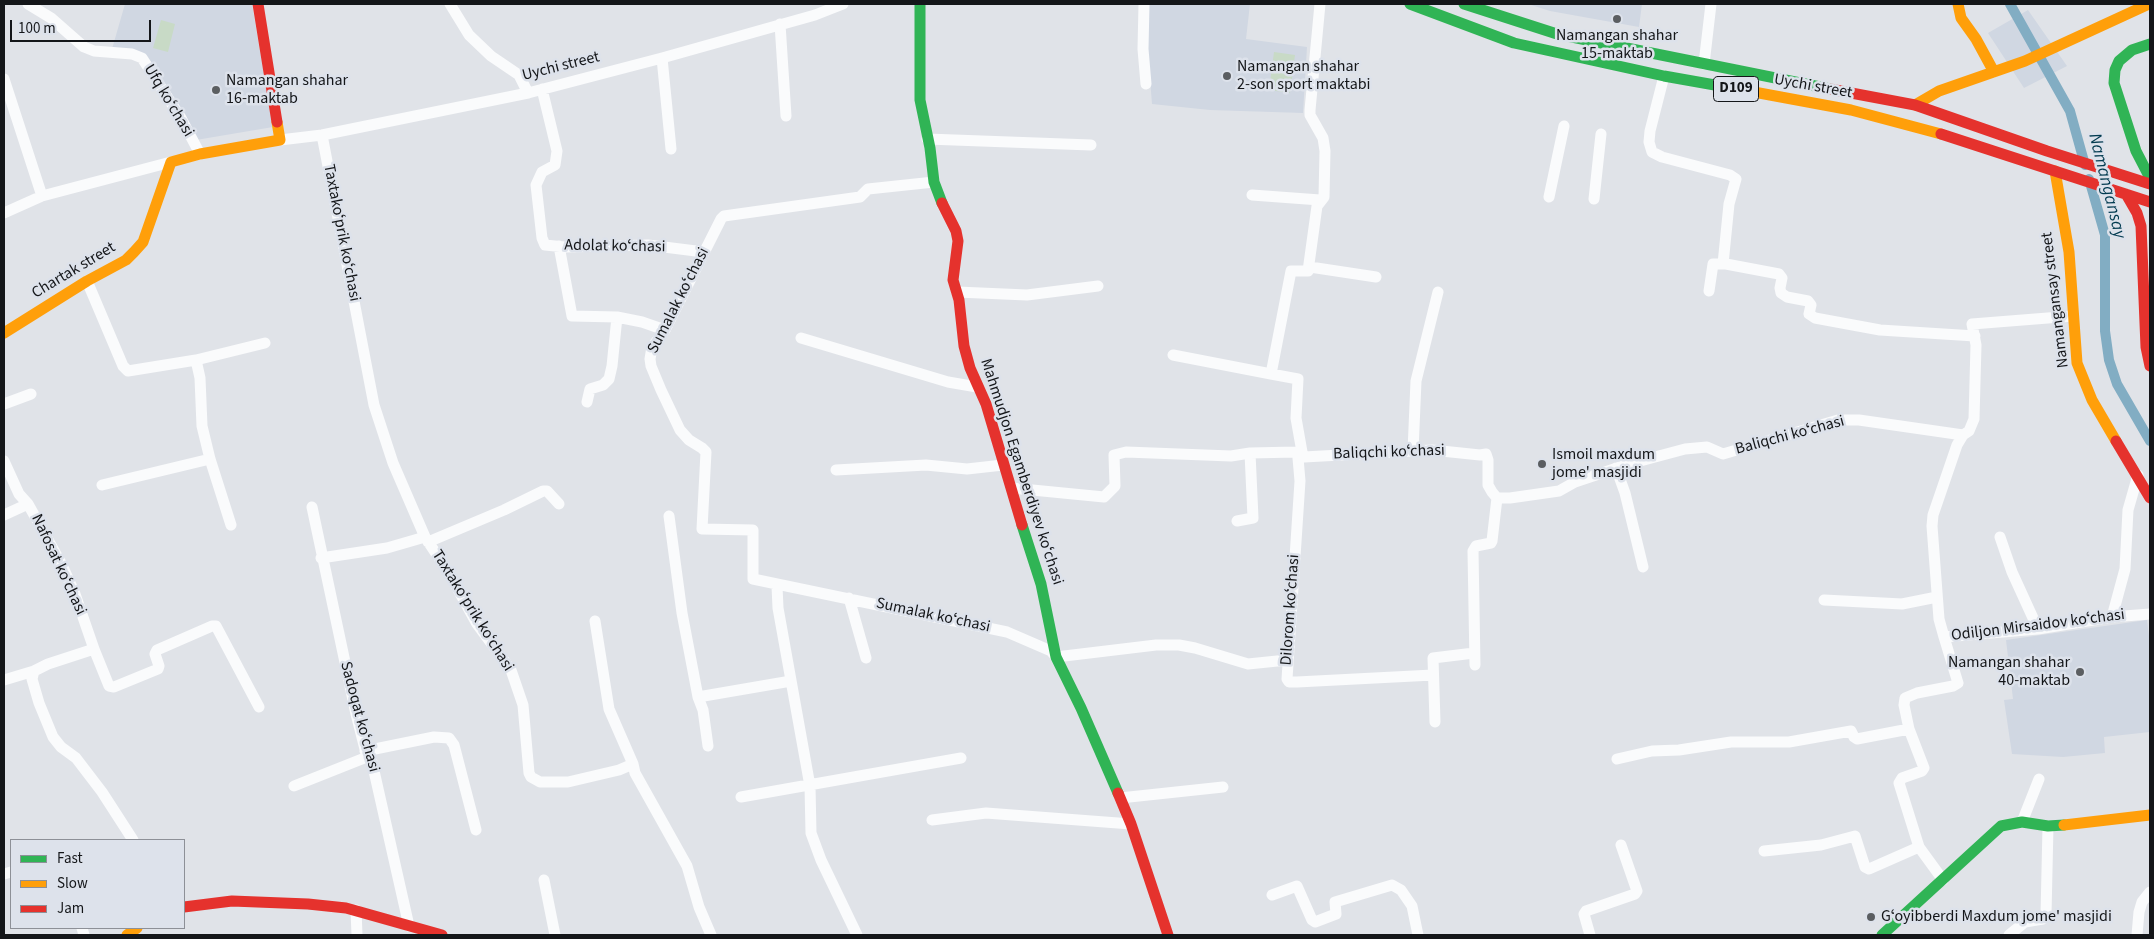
<!DOCTYPE html>
<html>
<head>
<meta charset="utf-8">
<style>
	body { margin:0 }
	#map { position:relative; width:2154px; height:939px; overflow:hidden; background:#e0e3e8; font-family:"Source Sans 3",sans-serif }
	canvas { display:block }
	.frame { position:absolute; inset:0; border:5px solid #141619; pointer-events:none }
	.legend { position:absolute; left:10px; top:839px; width:175px; height:90px; box-sizing:border-box; background:#dde2eb; border:1px solid #8d9097; margin:0; padding:6px 9px; list-style:none; font-size:15px; color:#141619 }
	.legend li { display:flex; align-items:center; gap:10px; height:25px }
	.legend b { width:25px; border:1px solid #8d9097 }
	.scale { position:absolute; left:10px; top:20px; width:141px; height:22px; box-sizing:border-box; border:2px solid #141619; border-top:0; padding-left:6px; font-size:15px; line-height:18px; white-space:nowrap; color:#141619; -webkit-text-stroke:4px #dde2eb; paint-order:stroke }
</style>
</head>
<body>
<div id="map">
<canvas width="2154" height="939"></canvas>
<div class="frame"></div>
<ul class="legend">
<li><b style="height:6px;background:#30b455"></b>Fast</li>
<li><b style="height:6px;background:#ff9f0a"></b>Slow</li>
<li><b style="height:6px;background:#e5322d"></b>Jam</li>
</ul>
<div class="scale">100 m</div>
</div>
<script>
const c = document.querySelector('canvas').getContext('2d');
c.lineJoin = 'round';
function paint(path, color) { c.fillStyle = color; c.fill(path, 'evenodd'); }
const shape = rows => new Path2D(rows.map(r => 'M' + r).join(''));
function strokePath(path, color, width, dash) { c.strokeStyle = color; c.lineWidth = width; c.lineCap = dash ? 'butt' : 'round'; c.setLineDash(dash || []); c.stroke(path); }
function label(font, color, halo, rows, align = 'center') {
  c.font = font + ' "Source Sans 3",sans-serif'; c.lineWidth = 5; c.setLineDash([]); c.textBaseline = 'middle'; c.strokeStyle = halo; c.fillStyle = color; for (const [text, x, y, turn = 0] of rows) {
    c.save(); c.translate(x, y); c.rotate((+turn || 0) * Math.PI / 180); c.textAlign = isNaN(turn) ? turn : align; if (halo) c.strokeText(text, 0, 0); c.fillText(text, 0, 0); c.restore();
  }
}
const built = shape([
	[125,4,252,4,273,127,196,140,144,54,112,49],
	[1148,4,1250,4,1246,39,1307,47,1303,113,1210,110,1152,104,1147,41],
	[1528,4,1642,4,1639,27,1550,11],
	[2028,10,2067,66,2024,88,1988,33],
	[2147,620,2150,644,2150,732,2104,737,2105,753,2063,757,2012,754,2004,700,2013,699,2006,640]
]);
const green = shape([
	[161,20,175,24,168,52,153,48],
	[1274,52,1295,55,1290,93,1269,90]
]);
const canal = shape([
	[2010,4,2070,111,2085,165],
	[2089,179,2105,235,2105,331,2109,360,2117,384,2150,441]
]);
const street = shape([
	[28,4,51,18,84,47,94,51,132,54,142,58,181,118,200,154],
	[450,4,469,35,491,56,519,75,528,93],
	[1144,4,1143,49,1146,84],
	[1320,4,1310,110,1310,115,1323,138,1325,151,1324,197,1317,206,1308,271,1291,271,1271,374,1298,379,1296,418,1302,452,1298,458,1300,481,1287,679,1289,682,1297,682,1433,675],
	[780,24,786,116],
	[662,58,671,149],
	[1704,64,1711,4],
	[1664,76,1650,131,1649,142,1652,152,1662,157,1730,175,1736,179,1729,204,1723,264],
	[4,79,42,196],
	[542,89,557,151,555,165,542,172,536,185,542,238,545,245,565,247,648,245,704,252],
	[322,135,374,405,393,463,425,537,449,573,477,624,511,670,523,705,529,773,531,777,540,782,568,782,619,770,633,764,635,773,687,866,699,907,711,935],
	[927,139,1091,145],
	[280,140,322,135,528,93,662,58,815,15,843,4],
	[934,182,868,189,860,197,724,216,721,219,665,330,652,347,650,359,651,366,661,390,680,430,689,440,702,448,706,452,702,529,753,530,753,579,1007,632,1051,651,1056,657,1156,645,1179,645,1195,648,1248,664,1287,660],
	[1252,195,1320,200],
	[1549,197,1564,126],
	[1594,199,1601,134],
	[4,213,42,196,171,162],
	[559,246,572,316,617,317,642,322,665,330],
	[1310,267,1376,277],
	[87,281,123,366,128,371,196,360,200,378,202,426,210,459,231,525],
	[1709,291,1713,264,1726,264,1779,274,1782,278,1780,288,1781,293,1787,297,1808,301,1811,305,1809,314,1815,318,1880,330,1975,336],
	[957,292,1027,295,1098,286],
	[801,338,948,382,977,387],
	[1173,355,1271,374],
	[196,360,265,343],
	[587,402,590,389,603,385,609,379,612,366,617,317],
	[4,404,31,394],
	[1413,451,1416,381,1438,292],
	[4,461,19,494,28,504,62,565,75,594,94,649,48,664,34,671,32,679,39,703,53,737,61,747,76,758,102,792,133,840],
	[1616,468,1625,493,1643,567],
	[836,470,926,465,967,469,1003,465],
	[102,485,210,459],
	[1012,488,1104,497,1115,486,1114,455,1126,452,1231,456,1250,453,1296,452,1304,457,1432,450,1480,455,1486,454,1488,460,1488,485,1492,492,1497,498,1510,498,1559,491,1575,482,1629,464,1685,449,1707,447,1723,454,1838,420,1859,420,1963,435],
	[312,507,356,714,367,757,372,762,409,926],
	[4,515,28,504],
	[669,516,682,613,698,697,703,710,708,746],
	[1237,521,1253,518,1250,453],
	[2000,537,2012,572,2038,629],
	[428,542,504,510,543,491,547,491,559,504],
	[321,558,387,548,425,537],
	[777,586,778,608,810,786,811,833,821,860,857,935],
	[849,598,866,658],
	[1824,600,1902,604,1937,597],
	[2112,617,2125,569,2128,510,2138,475],
	[595,621,609,709,633,764],
	[1944,637,1939,619,1932,526,1933,515,1957,445,1963,435,1969,431,1974,419,1976,345,1972,324,2073,316],
	[94,649,109,686,114,687,158,669,159,666,155,654,157,650,212,626,216,626,259,707],
	[1475,665,1473,551,1476,546,1491,543,1492,541,1497,498],
	[4,680,34,671],
	[698,697,791,681],
	[1435,722,1433,658,1474,653],
	[365,751,434,737,449,738,454,745,476,830],
	[1617,759,1652,751,1679,750,1731,742,1789,742,1851,731,1854,737,1857,739,1909,729],
	[294,786,367,757],
	[741,797,961,758],
	[1120,798,1223,787],
	[932,820,986,813,1131,824],
	[2022,822,2039,779],
	[1764,851,1821,845,1855,836,1865,867,1869,869,1919,847],
	[4,874,11,872],
	[544,880,555,935],
	[1943,880,1919,847,1899,783,1902,778,1922,771,1924,768,1909,729,1904,705,1905,698,1917,693,1953,686,1958,683,1944,637,2038,629,2112,617,2150,614],
	[1272,895,1297,886,1312,920,1315,922,1336,914,1335,902,1392,885,1401,890,1412,906,1418,935],
	[356,910,357,935],
	[82,928,84,935],
	[1590,935,1584,914,1586,911,1635,894,1637,891,1621,845],
	[2009,935,2025,922,2043,919,2046,915,2048,826],
	[2137,935,2139,912,2142,902,2150,892]
]);
const fast = shape([
	[920,4,920,100,930,148,934,182,942,203],
	[1410,4,1514,43,1664,76,1743,90],
	[1464,4,1557,34,1830,89],
	[2150,44,2132,50,2119,61,2115,70,2114,83,2136,151,2150,178],
	[1022,525,1041,584,1056,657,1081,708,1118,793],
	[1882,935,2001,826,2022,822,2048,826,2064,825]
]);
const slow = shape([
	[1958,4,1961,18,1976,39,1994,72],
	[1743,90,1851,110,1941,134],
	[1915,105,1939,91,2025,61,2149,4],
	[2055,171,2069,252,2077,363,2092,400,2116,441],
	[4,333,87,281,126,260,134,252,143,242,171,162,200,154,280,140,277,122],
	[2064,825,2150,815],
	[127,935,137,928]
]);
const jam = shape([
	[258,4,277,122],
	[1830,89,1915,105,2047,151,2150,184],
	[1941,134,2150,202],
	[2126,194,2137,213,2141,226,2146,347,2150,366],
	[942,203,956,231,958,241,953,280,959,300,964,346,970,368,986,404,1022,525],
	[2116,441,2150,498],
	[1118,793,1131,824,1168,935],
	[184,907,232,901,308,904,346,908,442,935]
]);
const markers = [
	[1617,19,5,"#5b5e61"],
	[1227,76,5,"#5b5e61"],
	[216,90,5,"#5b5e61"],
	[1542,464,5,"#5b5e61"],
	[2080,672,5,"#5b5e61"],
	[1871,917,5,"#5b5e61"]
];
const shields = [
	[1736,89,45]
];
const shieldNames = [
	["D109",1736,89]
];
const poiNames = [
	["Namangan shahar",1617,36,"center"],
	["15-maktab",1617,54,"center"],
	["Namangan shahar",1237,67],
	["2-son sport maktabi",1237,85],
	["Namangan shahar",226,81],
	["16-maktab",226,99],
	["Ismoil maxdum",1552,455],
	["jome' masjidi",1552,473],
	["Namangan shahar",2070,663,"right"],
	["40-maktab",2070,681,"right"],
	["Gʻoyibberdi Maxdum jome' masjidi",1881,917]
];
const streetNames = [
	["Uychi street",561,67,-14],
	["Uychi street",1813,87,10],
	["Ufq koʻchasi",168,101,59],
	["Taxtakoʻprik koʻchasi",341,233,79],
	["Adolat koʻchasi",615,247,1],
	["Chartak street",74,271,-31],
	["Namangansay street",2056,300,-97],
	["Sumalak koʻchasi",679,301,-63],
	["Baliqchi koʻchasi",1790,436,-15],
	["Baliqchi koʻchasi",1389,453,-2],
	["Mahmudjon Egamberdiyev koʻchasi",1021,472,72],
	["Nafosat koʻchasi",58,565,65],
	["Dilorom koʻchasi",1291,610,-86],
	["Taxtakoʻprik koʻchasi",472,611,58],
	["Sumalak koʻchasi",933,616,12],
	["Odiljon Mirsaidov koʻchasi",2038,626,-7],
	["Sadoqat koʻchasi",359,717,75]
];
const waterNames = [
	["Namangansay",2106,186,76]
];
paint(built, '#d0d7e2');
paint(green, '#c8dac6');
strokePath(canal, '#82adc3', 10);
strokePath(street, '#fafbfc', 11);
strokePath(fast, '#30b455', 11);
strokePath(slow, '#ff9f0a', 11);
strokePath(jam, '#e5322d', 11);
for (const [x, y, r, color] of markers) { const dot = new Path2D(); dot.arc(x, y, r, 0, 2 * Math.PI); c.fillStyle = color; c.fill(dot); strokePath(dot, '#dde2eb', 2); }
for (const [x, y, w] of shields) { const box = new Path2D(); box.roundRect(x - w / 2, y - 12.5, w, 25, 4); c.fillStyle = '#dde2eb'; c.fill(box); strokePath(box, '#141619', 1); }
label('bold 15px', '#141619', null, shieldNames);
label('16px', '#141619', '#dde2eb', poiNames, 'left');
label('16px', '#141619', '#dde2eb', streetNames);
label('italic 18px', '#033b50', '#dde2eb', waterNames);
</script>
</body>
</html>
